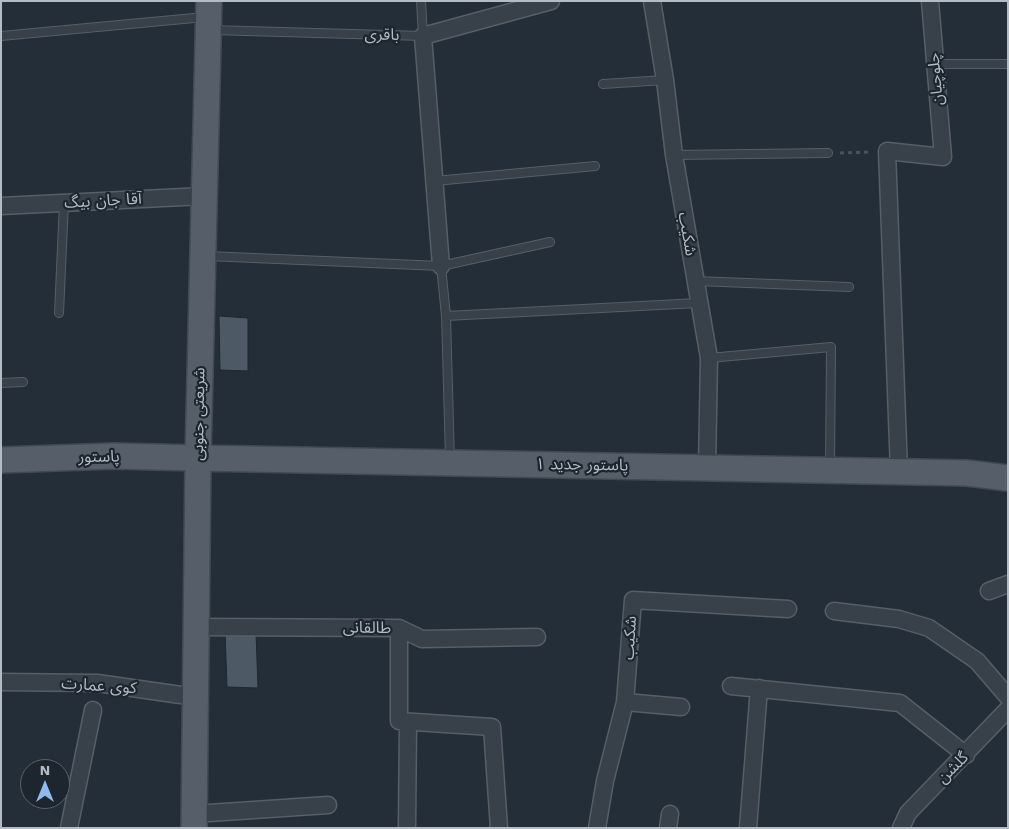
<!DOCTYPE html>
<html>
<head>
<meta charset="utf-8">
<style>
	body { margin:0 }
	#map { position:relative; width:1009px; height:829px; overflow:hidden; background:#242e38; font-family:"Work Sans",sans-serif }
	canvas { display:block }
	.frame { position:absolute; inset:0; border:2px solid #b3bbc5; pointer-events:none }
	.north { position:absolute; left:20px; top:759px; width:50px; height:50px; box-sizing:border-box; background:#1d252e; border:1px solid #59616a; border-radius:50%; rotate:0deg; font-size:14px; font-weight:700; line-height:20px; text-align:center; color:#b3bbc5 }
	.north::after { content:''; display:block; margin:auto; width:18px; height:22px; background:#8fbaed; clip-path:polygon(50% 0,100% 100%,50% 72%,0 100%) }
</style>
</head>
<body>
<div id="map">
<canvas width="1009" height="829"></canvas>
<div class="frame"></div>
<div class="north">N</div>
</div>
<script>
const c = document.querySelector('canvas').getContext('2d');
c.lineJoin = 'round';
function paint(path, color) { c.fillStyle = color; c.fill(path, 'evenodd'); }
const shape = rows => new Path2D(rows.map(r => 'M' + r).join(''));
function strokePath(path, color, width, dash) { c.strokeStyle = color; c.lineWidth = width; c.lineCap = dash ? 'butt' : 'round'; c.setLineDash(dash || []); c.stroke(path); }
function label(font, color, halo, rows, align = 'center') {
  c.font = font + ' "Work Sans","Noto Sans Arabic",sans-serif'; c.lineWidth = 4.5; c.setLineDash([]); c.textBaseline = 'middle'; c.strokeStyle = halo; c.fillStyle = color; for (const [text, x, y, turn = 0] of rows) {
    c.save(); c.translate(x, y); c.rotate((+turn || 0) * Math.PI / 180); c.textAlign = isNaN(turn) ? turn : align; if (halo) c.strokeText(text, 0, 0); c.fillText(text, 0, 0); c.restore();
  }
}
const building = shape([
	[219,316,248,318,248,371,220,370,219,316],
	[225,632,256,632,258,688,227,687,225,632]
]);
const path = shape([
	[840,153,871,152]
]);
const lane = shape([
	[211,30,423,36,421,1],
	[1,36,205,17],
	[935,64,1008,64],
	[603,84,665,80],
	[674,155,828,153],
	[435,181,595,166],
	[207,256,441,266,550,242],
	[441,266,446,316,450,459],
	[696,281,849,287],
	[59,313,64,203],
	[446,316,699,303],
	[709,358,831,347,830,467],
	[1,383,23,382]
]);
const street = shape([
	[652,1,665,80,674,155,709,358,707,468],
	[1,206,204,196],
	[441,266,423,36,551,1],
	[899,471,887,151,943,157,930,1],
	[989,591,1008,584],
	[834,611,899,619,929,628,977,661,1008,697],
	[196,627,399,628,422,639,537,637],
	[399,628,399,721,492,727,499,828],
	[1,682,97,683,195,697],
	[731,686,900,703,966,755],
	[625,702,681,707],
	[194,814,328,805],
	[69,828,93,710],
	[407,828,408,722],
	[597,828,605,781,625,702,633,600,788,609],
	[668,828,670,814],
	[748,828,759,688],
	[901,828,908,813,1008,709]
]);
const primary = shape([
	[1,460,114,456,198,458,967,473,1008,478],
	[194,828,198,458,209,1]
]);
const streetNames = [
	["باقری",382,35,1],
	["چلوچیان",936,79,-95],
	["آقا جان بیگ",103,201,-3],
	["شکیب",687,234,80],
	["شریعتی جنوبی",199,414,-89],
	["پاستور",99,457,-1],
	["پاستور جدید ۱",582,465,1],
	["طالقانی",367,628,1],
	["شکیب",630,638,-86],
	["کوی عمارت",99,686,4],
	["گلشن",953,768,-45]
];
paint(building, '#4d5964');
strokePath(building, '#1f2730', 1);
strokePath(lane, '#565e67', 10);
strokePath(street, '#565e67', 19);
strokePath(primary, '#414952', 28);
strokePath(path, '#445657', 3, [4, 4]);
strokePath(lane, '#384049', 8);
strokePath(street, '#384049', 16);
strokePath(primary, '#565f69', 25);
label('16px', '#b3bbc5', '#1d252e', streetNames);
</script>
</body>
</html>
